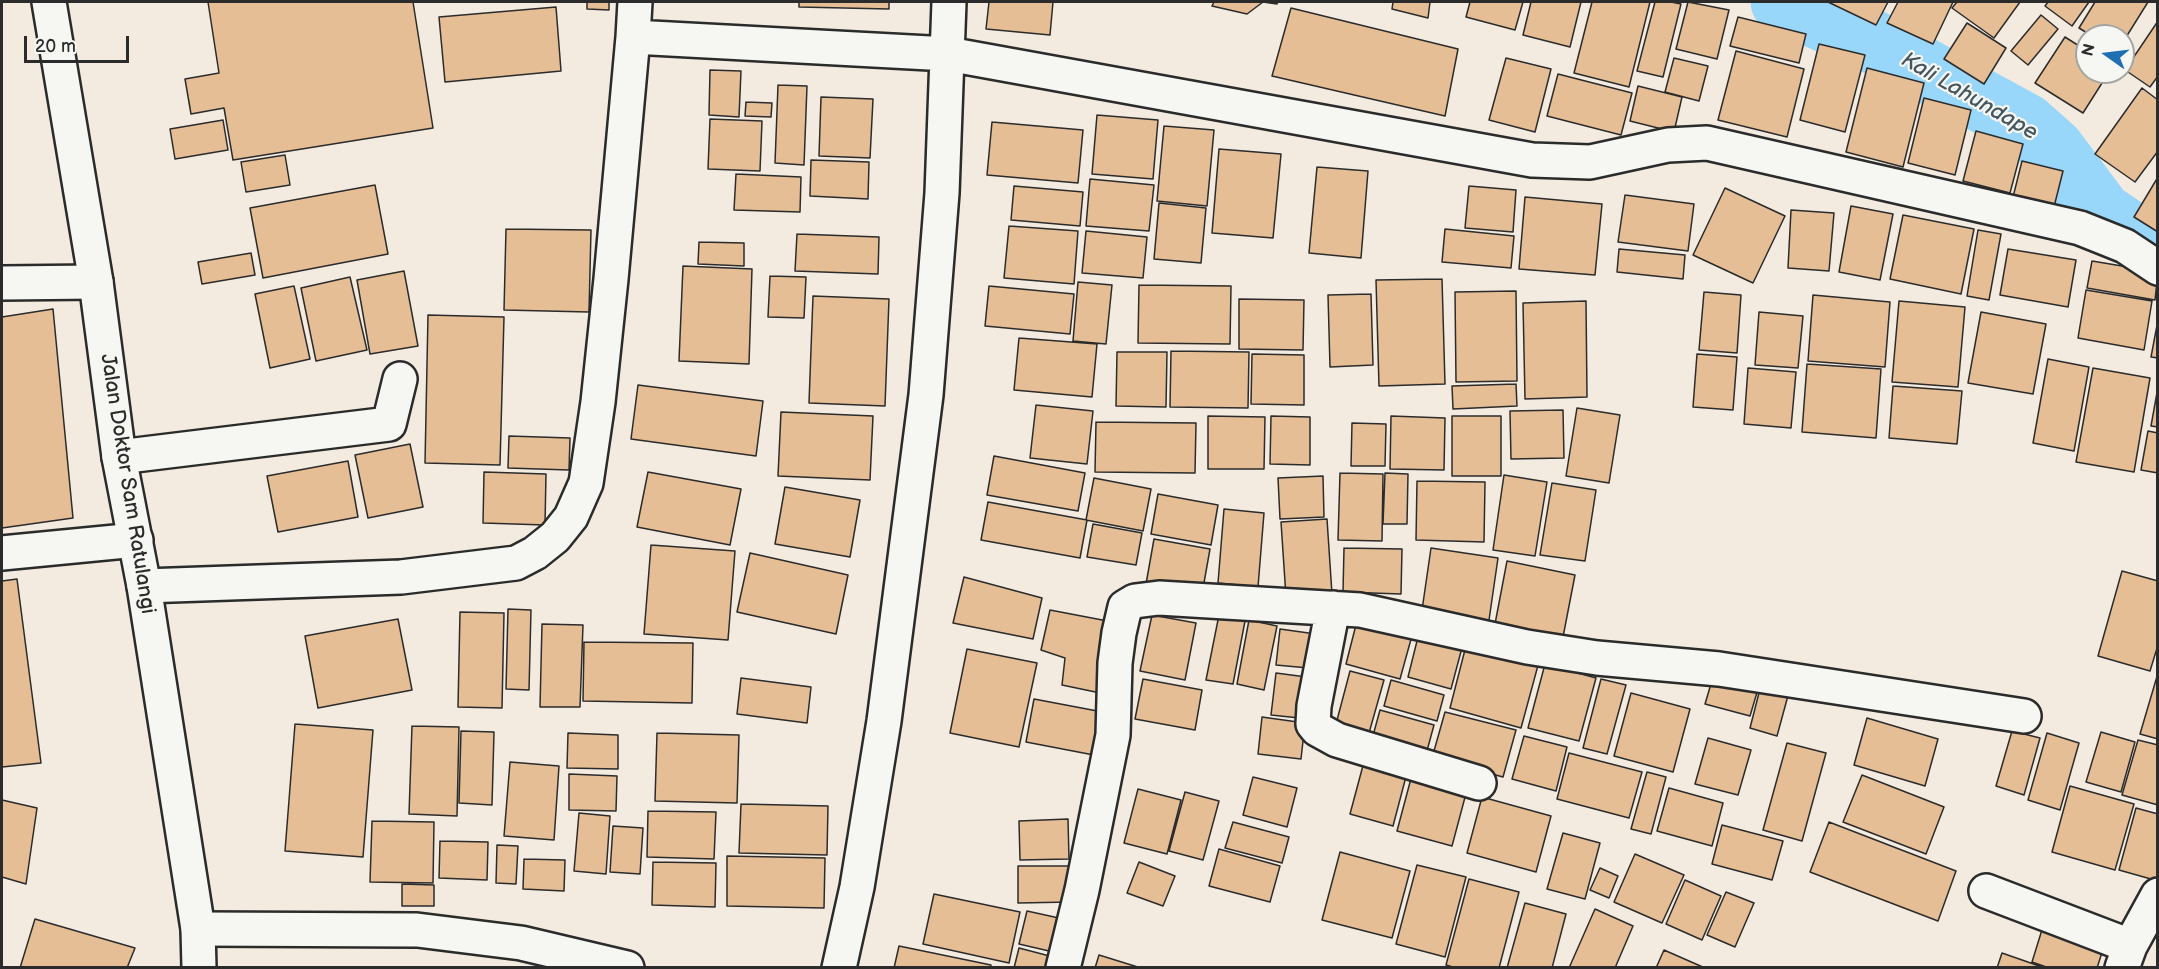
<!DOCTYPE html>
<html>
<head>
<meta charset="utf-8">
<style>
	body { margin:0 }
	#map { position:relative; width:2159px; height:969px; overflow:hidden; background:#f3ebe0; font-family:"Balsamiq Sans",sans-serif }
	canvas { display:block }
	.frame { position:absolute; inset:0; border:3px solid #2b2b2b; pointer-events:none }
	.north { position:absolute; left:2075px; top:24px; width:60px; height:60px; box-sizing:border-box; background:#f6f6f2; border:2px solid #a5a5a2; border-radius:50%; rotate:284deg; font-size:16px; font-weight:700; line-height:24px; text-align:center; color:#2b2b2b }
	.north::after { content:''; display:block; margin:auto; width:21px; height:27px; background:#1f6fb2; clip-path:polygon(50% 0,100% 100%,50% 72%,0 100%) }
	.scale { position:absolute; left:24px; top:36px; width:105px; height:27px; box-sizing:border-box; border:3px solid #2b2b2b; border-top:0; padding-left:8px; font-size:18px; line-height:21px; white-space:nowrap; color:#2b2b2b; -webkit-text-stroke:4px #f6f6f2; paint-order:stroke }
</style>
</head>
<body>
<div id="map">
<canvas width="2159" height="969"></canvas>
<div class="frame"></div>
<div class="north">N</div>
<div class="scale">20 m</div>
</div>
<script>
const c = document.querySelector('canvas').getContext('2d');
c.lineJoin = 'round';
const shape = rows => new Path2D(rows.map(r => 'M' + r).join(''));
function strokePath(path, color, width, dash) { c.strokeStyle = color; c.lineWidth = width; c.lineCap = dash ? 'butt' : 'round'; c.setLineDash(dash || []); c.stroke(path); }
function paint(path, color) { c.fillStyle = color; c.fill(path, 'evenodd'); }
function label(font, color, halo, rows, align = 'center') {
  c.font = font + ' "Balsamiq Sans",sans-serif'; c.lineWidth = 4.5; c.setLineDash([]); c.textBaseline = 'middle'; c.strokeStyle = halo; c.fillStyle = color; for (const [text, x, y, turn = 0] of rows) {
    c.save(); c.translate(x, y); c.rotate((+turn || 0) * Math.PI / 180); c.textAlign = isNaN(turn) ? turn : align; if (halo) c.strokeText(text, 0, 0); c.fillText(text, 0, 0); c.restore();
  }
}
const river = shape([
	[1782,2,1870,40,2026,125,2053,149,2101,213,2158,252]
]);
const building = shape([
	[208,2,413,2,433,128,233,160,224,108,191,114,185,79,219,73,208,2],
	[587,2,609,2,609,10,587,9,587,2],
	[799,2,889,2,889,9,799,7,799,2],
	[989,2,1053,2,1050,35,986,29,989,2],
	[1214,2,1278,2,1277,4,1263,2,1247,14,1212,6,1214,2],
	[1393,2,1430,2,1428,18,1392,9,1393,2],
	[1470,2,1523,2,1515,30,1466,17,1470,2],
	[1531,2,1581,2,1570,47,1523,35,1531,2],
	[1592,2,1650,2,1629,87,1574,73,1592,2],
	[1655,2,1671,2,1681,4,1663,77,1637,71,1655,2],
	[1688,2,1729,10,1717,59,1676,49,1688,2],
	[1828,2,1888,2,1876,25,1828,2],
	[1898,2,1953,2,1933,44,1887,23,1898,2],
	[1957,2,2020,2,1994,38,1952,8,1957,2],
	[2048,2,2089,2,2072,26,2045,6,2048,2],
	[2095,2,2148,2,2123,42,2123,36,2092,36,2079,28,2095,2],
	[556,7,561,71,445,82,439,17,556,7],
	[1291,8,1458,49,1445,116,1272,76,1291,8],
	[2041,15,2058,29,2028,65,2011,51,2041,15],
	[1738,17,1806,34,1799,63,1730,46,1738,17],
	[2158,21,2158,76,2150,87,2125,70,2158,21],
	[1967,23,2006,48,1984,84,1944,59,1967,23],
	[2065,37,2087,51,2087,72,2109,72,2083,113,2035,83,2065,37],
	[1819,44,1865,55,1845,132,1800,120,1819,44],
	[1736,51,1804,69,1787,137,1718,120,1736,51],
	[1506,58,1551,69,1535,132,1489,120,1506,58],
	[1674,58,1708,66,1699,101,1665,92,1674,58],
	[1867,68,1924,83,1903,167,1846,152,1867,68],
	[710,70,741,71,739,117,709,115,710,70],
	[1558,74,1632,93,1621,135,1547,116,1558,74],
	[778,85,807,86,804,165,775,163,778,85],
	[1638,86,1682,97,1674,132,1630,121,1638,86],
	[2142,88,2158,100,2158,151,2135,182,2095,154,2142,88],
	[821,97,873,99,870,158,819,156,821,97],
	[1924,98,1971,110,1955,175,1908,163,1924,98],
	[746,102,772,103,771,117,745,116,746,102],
	[1097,115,1158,120,1153,179,1092,174,1097,115],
	[710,119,762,121,760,171,708,169,710,119],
	[223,120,228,150,175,159,170,129,223,120],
	[992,122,1083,130,1078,183,987,175,992,122],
	[1164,126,1214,130,1207,206,1157,201,1164,126],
	[1976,131,2023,144,2010,193,1963,181,1976,131],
	[1219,149,1281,154,1273,238,1212,233,1219,149],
	[285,155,290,185,246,192,241,162,285,155],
	[811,160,869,162,868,199,810,196,811,160],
	[2022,161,2063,171,2054,207,2013,197,2022,161],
	[1317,167,1368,171,1361,258,1309,253,1317,167],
	[736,174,801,177,800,212,734,210,736,174],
	[2158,177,2158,232,2134,217,2158,177],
	[1090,179,1154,185,1149,231,1086,226,1090,179],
	[375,185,388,254,263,278,250,208,375,185],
	[1014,186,1083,192,1080,226,1011,220,1014,186],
	[1469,186,1516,190,1513,232,1465,228,1469,186],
	[1725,188,1785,216,1753,283,1693,255,1725,188],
	[1625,195,1694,204,1688,251,1618,242,1625,195],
	[1525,197,1602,204,1595,275,1519,269,1525,197],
	[1159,203,1206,208,1201,263,1154,259,1159,203],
	[1851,206,1893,214,1880,280,1839,272,1851,206],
	[1791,210,1834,213,1829,271,1788,268,1791,210],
	[1903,215,1974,229,1961,294,1890,279,1903,215],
	[1009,226,1078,231,1074,284,1004,278,1009,226],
	[506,229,591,230,589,312,504,310,506,229],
	[1445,229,1514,236,1511,268,1442,262,1445,229],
	[1978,230,2001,234,1989,300,1967,296,1978,230],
	[1086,231,1147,237,1143,278,1082,273,1086,231],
	[797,234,879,237,878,274,795,271,797,234],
	[699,242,744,243,744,266,698,264,699,242],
	[1619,249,1685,255,1683,279,1617,272,1619,249],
	[2008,249,2076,260,2068,307,2000,295,2008,249],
	[251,253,255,275,202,284,198,262,251,253],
	[2092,261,2158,272,2155,300,2087,288,2092,261],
	[683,266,752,269,749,364,679,361,683,266],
	[404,271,418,346,370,354,357,280,404,271],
	[770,276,806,277,804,318,768,317,770,276],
	[350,277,367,350,316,361,301,288,350,277],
	[1442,279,1445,384,1379,386,1376,280,1442,279],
	[1078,282,1112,285,1106,344,1073,341,1078,282],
	[1139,285,1231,286,1230,344,1138,343,1139,285],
	[294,286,310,359,270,368,255,294,294,286],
	[989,286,1074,294,1070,334,985,326,989,286],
	[2086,290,2152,301,2144,350,2078,338,2086,290],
	[1516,291,1517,381,1456,382,1455,292,1516,291],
	[1704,292,1741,295,1737,353,1699,350,1704,292],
	[1371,294,1373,365,1330,367,1328,295,1371,294],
	[1813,295,1890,302,1885,367,1808,361,1813,295],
	[813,296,889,299,885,406,809,403,813,296],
	[1239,299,1304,300,1303,350,1239,349,1239,299],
	[1586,301,1587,397,1525,399,1523,303,1586,301],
	[1899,301,1965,307,1958,387,1892,382,1899,301],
	[53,309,73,518,2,528,2,317,53,309],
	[1759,312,1803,316,1798,368,1755,365,1759,312],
	[1981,312,2046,324,2033,394,1968,383,1981,312],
	[428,315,504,317,500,465,425,463,428,315],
	[2158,320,2158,358,2151,357,2158,320],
	[1019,338,1097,344,1092,397,1014,390,1019,338],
	[1171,351,1249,352,1248,408,1170,407,1171,351],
	[1117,352,1167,352,1166,407,1116,406,1117,352],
	[1252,354,1304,355,1304,405,1251,404,1252,354],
	[1697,354,1737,357,1733,410,1693,407,1697,354],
	[2048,359,2089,367,2074,451,2033,443,2048,359],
	[1807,364,1881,369,1876,438,1802,432,1807,364],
	[1748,368,1796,372,1791,428,1744,424,1748,368],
	[2093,368,2150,378,2134,472,2076,462,2093,368],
	[1516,384,1517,406,1453,409,1452,386,1516,384],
	[638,385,763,401,756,456,631,439,638,385],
	[1893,386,1962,391,1957,444,1889,438,1893,386],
	[2158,387,2158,427,2151,426,2158,387],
	[1036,405,1093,411,1087,464,1030,458,1036,405],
	[1577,408,1620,415,1609,483,1566,476,1577,408],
	[1563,410,1564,458,1511,459,1510,411,1563,410],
	[781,412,873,416,870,480,778,476,781,412],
	[1208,416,1265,417,1264,469,1208,469,1208,416],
	[1271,416,1310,417,1310,465,1270,464,1271,416],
	[1391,416,1445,418,1444,470,1390,469,1391,416],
	[1452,416,1501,416,1501,476,1452,476,1452,416],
	[1096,422,1196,423,1195,473,1095,472,1096,422],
	[1352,423,1386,424,1385,466,1351,466,1352,423],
	[2148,431,2158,433,2158,473,2141,470,2148,431],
	[509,436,570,438,569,470,508,468,509,436],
	[410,444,423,507,368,518,355,455,410,444],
	[994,456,1085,473,1078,511,987,495,994,456],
	[348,461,358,517,278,532,267,476,348,461],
	[484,472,546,474,545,525,483,523,484,472],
	[648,472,741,489,730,545,637,527,648,472],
	[1340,473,1383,474,1382,541,1338,540,1340,473],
	[1385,473,1408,474,1407,524,1383,524,1385,473],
	[1504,475,1547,482,1535,556,1493,550,1504,475],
	[1323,476,1324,517,1280,519,1278,478,1323,476],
	[1094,478,1151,489,1143,531,1086,520,1094,478],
	[1417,481,1485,482,1484,542,1416,540,1417,481],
	[1552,483,1596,490,1585,561,1540,555,1552,483],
	[785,487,860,500,850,557,775,544,785,487],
	[1158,494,1218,505,1211,545,1151,534,1158,494],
	[988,502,1087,520,1080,558,981,540,988,502],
	[1224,509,1264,513,1258,587,1218,583,1224,509],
	[1327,519,1332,594,1286,597,1281,522,1327,519],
	[1093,524,1142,533,1136,565,1087,557,1093,524],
	[1154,539,1210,549,1202,594,1146,584,1154,539],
	[651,545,735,551,728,640,644,634,651,545],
	[1344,548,1402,549,1401,594,1343,592,1344,548],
	[1431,548,1498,558,1488,627,1421,617,1431,548],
	[750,553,848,575,836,634,737,612,750,553],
	[1507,561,1575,575,1563,637,1495,624,1507,561],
	[2122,571,2158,581,2158,645,2150,671,2098,656,2122,571],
	[964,577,1042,598,1033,639,953,623,964,577],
	[17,579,41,763,2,767,2,581,17,579],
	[508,609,531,610,529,690,506,689,508,609],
	[1050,610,1118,623,1105,694,1062,685,1065,658,1041,650,1050,610],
	[460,612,504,613,502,708,458,707,460,612],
	[1152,615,1196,623,1185,680,1140,671,1152,615],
	[1219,615,1245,621,1233,684,1206,680,1219,615],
	[1358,617,1413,632,1400,679,1346,664,1358,617],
	[398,619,412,690,318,708,305,636,398,619],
	[1249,620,1277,626,1264,690,1237,684,1249,620],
	[542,624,583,625,580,707,540,707,542,624],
	[1280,629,1323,635,1319,669,1276,665,1280,629],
	[1419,633,1463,644,1451,689,1408,677,1419,633],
	[1468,638,1540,658,1521,728,1450,708,1468,638],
	[584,642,693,643,692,703,583,701,584,642],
	[967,649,1037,663,1019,747,950,733,967,649],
	[1545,664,1596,678,1579,741,1528,728,1545,664],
	[1350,671,1384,680,1369,733,1336,724,1350,671],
	[1276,673,1314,678,1309,719,1271,715,1276,673],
	[2158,673,2158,739,2140,734,2158,673],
	[1713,677,1758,689,1750,716,1705,704,1713,677],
	[741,678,811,687,807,723,737,714,741,678],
	[1143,679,1202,690,1195,730,1135,719,1143,679],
	[1601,679,1626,685,1607,754,1583,748,1601,679],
	[1391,680,1444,695,1437,721,1384,706,1391,680],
	[1761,685,1789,692,1777,736,1750,728,1761,685],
	[1631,693,1690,709,1673,772,1614,756,1631,693],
	[1034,699,1108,713,1099,756,1026,742,1034,699],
	[1380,710,1434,725,1425,758,1371,743,1380,710],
	[1445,712,1516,730,1503,777,1432,758,1445,712],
	[1262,717,1305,723,1301,759,1258,754,1262,717],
	[1867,718,1938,739,1925,786,1854,765,1867,718],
	[295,724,373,730,363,857,285,851,295,724],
	[412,726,459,727,457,816,409,814,412,726],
	[461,731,494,732,492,805,459,803,461,731],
	[2012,731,2040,738,2024,795,1996,786,2012,731],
	[2101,732,2135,742,2121,792,2086,782,2101,732],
	[568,733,618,735,618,769,567,768,568,733],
	[657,733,739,735,737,803,655,801,657,733],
	[2047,733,2079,743,2060,810,2028,800,2047,733],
	[1524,736,1567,747,1556,791,1512,779,1524,736],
	[1708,738,1751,750,1738,795,1695,784,1708,738],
	[2138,740,2158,745,2158,805,2122,795,2138,740],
	[1787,743,1826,753,1802,841,1763,830,1787,743],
	[1569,753,1642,772,1629,818,1557,799,1569,753],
	[1365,758,1408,769,1393,826,1350,814,1365,758],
	[510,762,559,766,554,840,504,836,510,762],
	[1413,771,1468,786,1452,846,1397,831,1413,771],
	[1647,772,1666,777,1651,834,1631,829,1647,772],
	[569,774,617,776,616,811,569,810,569,774],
	[1862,775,1944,807,1926,854,1843,822,1862,775],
	[1253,777,1297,788,1287,827,1243,815,1253,777],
	[2070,786,2134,804,2115,870,2052,852,2070,786],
	[1669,788,1723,803,1712,846,1657,831,1669,788],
	[1138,789,1181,800,1167,854,1124,843,1138,789],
	[1185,792,1219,801,1203,860,1169,851,1185,792],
	[1482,797,1551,816,1536,872,1467,853,1482,797],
	[2,800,37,808,26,884,2,877,2,800],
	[741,804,828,806,827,855,739,853,741,804],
	[2136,808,2158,814,2158,881,2119,870,2136,808],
	[648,811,716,812,714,859,647,857,648,811],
	[579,813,610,816,606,874,574,871,579,813],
	[1068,819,1069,859,1020,860,1019,821,1068,819],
	[372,821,434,822,433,883,370,882,372,821],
	[1233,822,1289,837,1282,863,1225,848,1233,822],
	[1829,822,1956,871,1938,921,1810,872,1829,822],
	[1722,825,1783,841,1772,880,1712,864,1722,825],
	[613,826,643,828,640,874,610,872,613,826],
	[1563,833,1600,843,1585,899,1547,889,1563,833],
	[440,841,488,842,487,880,439,878,440,841],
	[497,845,518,846,516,884,496,883,497,845],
	[1219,849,1280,866,1270,902,1209,886,1219,849],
	[1340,852,1410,871,1392,938,1322,920,1340,852],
	[1635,854,1684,875,1662,923,1614,902,1635,854],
	[727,856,825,858,824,908,727,906,727,856],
	[524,859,565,860,564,891,523,889,524,859],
	[653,862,716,863,715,907,652,905,653,862],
	[1139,862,1175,876,1163,906,1127,893,1139,862],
	[1417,865,1466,877,1445,957,1396,944,1417,865],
	[1018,866,1070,866,1071,902,1018,903,1018,866],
	[1600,868,1618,876,1609,898,1590,890,1600,868],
	[1469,879,1519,892,1499,968,1456,968,1446,965,1469,879],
	[1685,880,1721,896,1702,940,1666,924,1685,880],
	[402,884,434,885,434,906,402,906,402,884],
	[1726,892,1754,903,1735,947,1707,935,1726,892],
	[934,894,1020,912,1009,963,923,944,934,894],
	[1525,903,1566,914,1552,968,1507,968,1525,903],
	[1595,909,1633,926,1615,968,1569,968,1595,909],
	[1027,911,1068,920,1062,954,1019,944,1027,911],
	[35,919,135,948,127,968,20,968,35,919],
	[2045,920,2106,940,2097,968,2049,968,2032,962,2045,920],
	[899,946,991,965,990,968,894,968,899,946],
	[1019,948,1061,959,1059,968,1014,968,1019,948],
	[1664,950,1705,968,1656,968,1664,950],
	[2002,953,2045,968,1997,968,2002,953],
	[1099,955,1141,968,1095,968,1099,955]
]);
const minor = shape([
	[633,37,635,2],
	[2,283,96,282],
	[119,457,389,424,400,379],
	[2,553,136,540],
	[144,586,401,577,516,563,535,553,555,537,571,517,586,483,598,402,611,279,633,37,948,54,1532,160,1590,162,1668,145,1707,143,2080,228,2125,246,2158,268],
	[1333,608,1314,706,1313,724,1317,729,1337,740,1479,783],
	[1986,891,2130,946],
	[198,929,417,930,521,943,627,968],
	[839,968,857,887,884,721,926,395,942,193,949,2],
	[1063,968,1082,890,1113,735,1115,663,1119,633,1125,607,1135,601,1159,598,1360,610,1527,647,1597,658,1719,669,2024,716],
	[2122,968,2130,946,2158,895]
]);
const trunk = shape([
	[49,2,96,282,119,457,144,586,198,929,199,968]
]);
const streetNames = [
	["Jalan Doktor Sam Ratulangi",127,484,81]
];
const waterNames = [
	["Kali Lahundape",1969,97,30]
];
strokePath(river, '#98d7f9', 63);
paint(building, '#e5be96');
strokePath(building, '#2b2b2b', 1.5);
strokePath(minor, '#2b2b2b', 38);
strokePath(trunk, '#2b2b2b', 38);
strokePath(minor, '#f6f6f2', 33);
strokePath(trunk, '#f6f6f2', 33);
label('21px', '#2b2b2b', '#f6f6f2', streetNames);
label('italic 22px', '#46565e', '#f6f6f2', waterNames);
</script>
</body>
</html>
